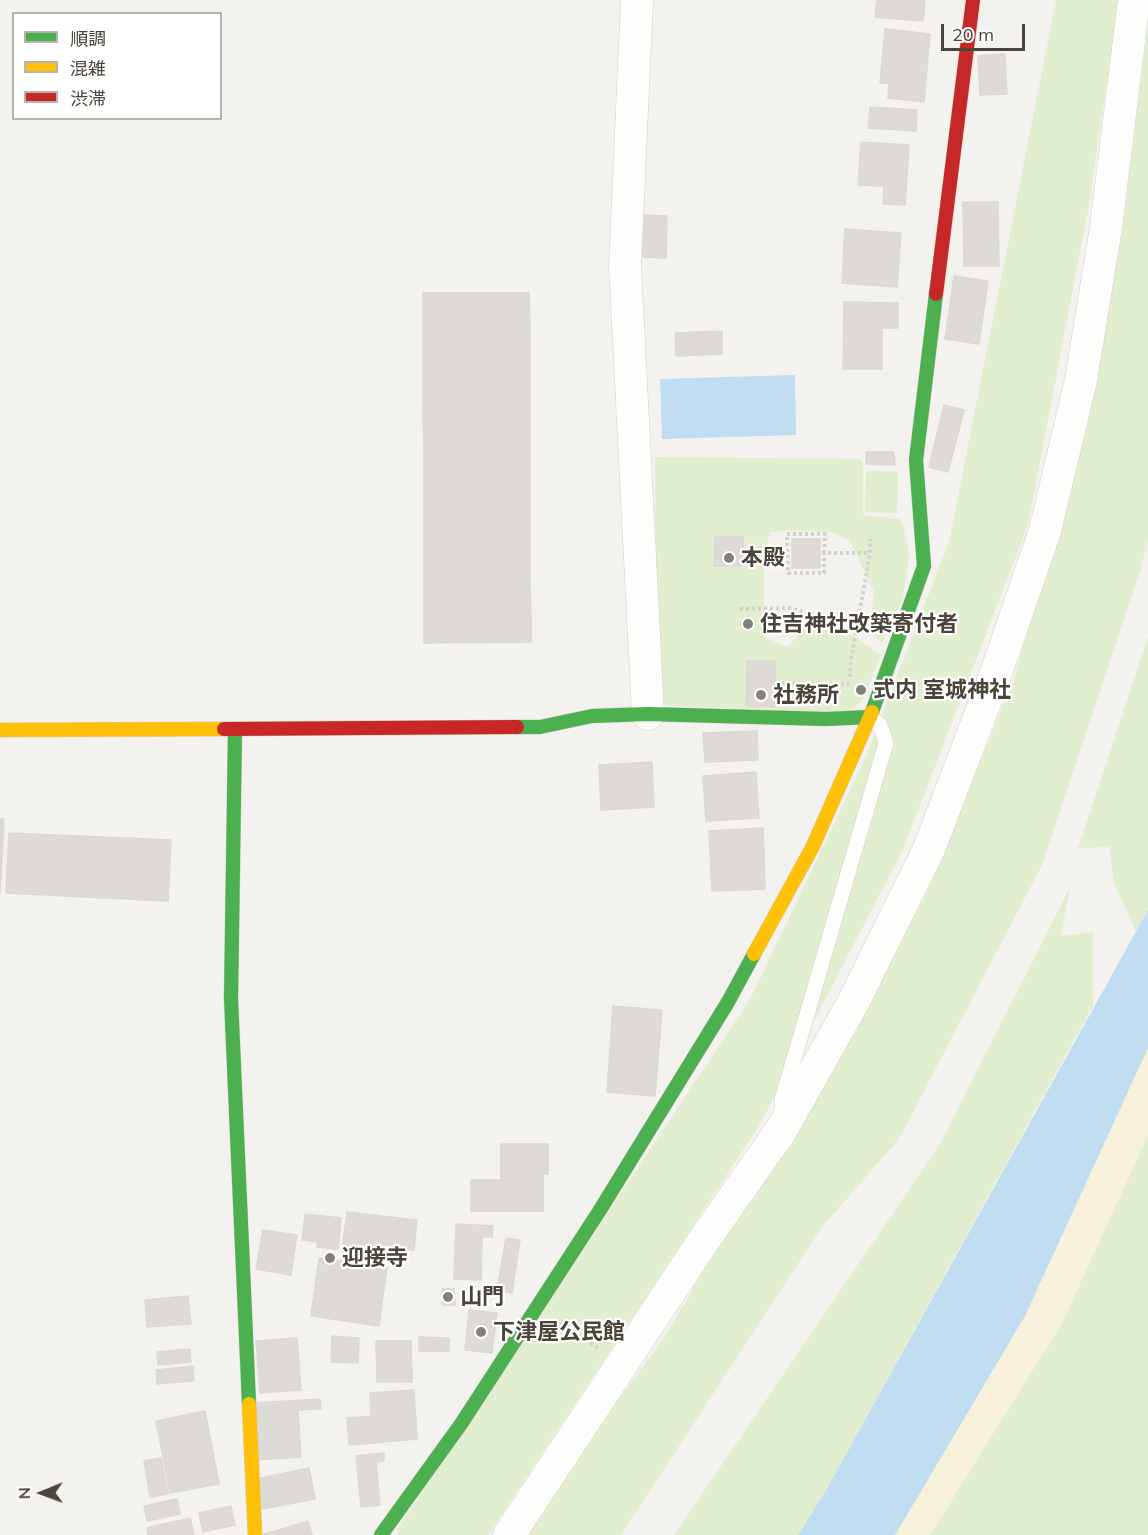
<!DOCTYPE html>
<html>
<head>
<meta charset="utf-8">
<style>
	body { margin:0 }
	#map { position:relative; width:1148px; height:1535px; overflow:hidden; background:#f4f2ee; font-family:Mulish,"Noto Sans JP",sans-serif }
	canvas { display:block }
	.legend { position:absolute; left:12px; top:12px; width:210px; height:108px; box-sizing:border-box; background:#fff; border:2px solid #b7b4b0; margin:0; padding:8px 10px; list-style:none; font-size:18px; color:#4b4439 }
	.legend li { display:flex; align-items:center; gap:12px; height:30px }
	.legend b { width:30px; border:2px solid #b7b4b0 }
	.north { position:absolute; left:12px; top:1463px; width:60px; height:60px; -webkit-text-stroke:4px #fff; paint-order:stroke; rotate:269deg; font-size:16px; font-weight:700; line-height:24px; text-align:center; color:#4b4439 }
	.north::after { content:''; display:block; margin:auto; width:21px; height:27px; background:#4b4439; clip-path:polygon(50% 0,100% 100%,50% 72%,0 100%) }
	.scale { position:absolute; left:941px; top:24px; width:84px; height:27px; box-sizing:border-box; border:3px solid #4b4439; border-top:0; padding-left:8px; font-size:18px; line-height:21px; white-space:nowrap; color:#4b4439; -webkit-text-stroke:4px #fff; paint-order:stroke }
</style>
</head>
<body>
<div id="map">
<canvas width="1148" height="1535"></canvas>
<ul class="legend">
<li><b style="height:8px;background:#4caf50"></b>順調</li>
<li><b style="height:8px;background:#ffc107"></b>混雑</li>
<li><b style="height:8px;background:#c62828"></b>渋滞</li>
</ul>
<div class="north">N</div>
<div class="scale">20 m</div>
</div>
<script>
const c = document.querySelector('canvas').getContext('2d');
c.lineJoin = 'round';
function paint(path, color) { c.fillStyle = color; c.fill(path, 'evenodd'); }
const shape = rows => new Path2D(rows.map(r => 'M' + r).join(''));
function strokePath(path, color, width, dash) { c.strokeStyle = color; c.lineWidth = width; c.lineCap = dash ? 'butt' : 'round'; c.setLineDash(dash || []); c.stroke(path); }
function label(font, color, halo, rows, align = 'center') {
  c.font = font + ' Mulish,"Noto Sans JP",sans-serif'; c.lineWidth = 4.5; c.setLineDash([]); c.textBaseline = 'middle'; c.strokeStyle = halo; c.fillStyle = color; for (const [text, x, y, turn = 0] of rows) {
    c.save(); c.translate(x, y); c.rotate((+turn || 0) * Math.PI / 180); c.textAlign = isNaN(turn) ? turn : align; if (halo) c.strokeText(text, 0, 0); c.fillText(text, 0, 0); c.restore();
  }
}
const green = shape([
	[1056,0,1119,0,1088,210,1028,525,903,850,759,1126,488,1535,397,1535,399,1527,750,999,864,761,949,542],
	[1148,23,1148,539,1141,568,1042,865,899,1139,822,1227,621,1535,519,1535,664,1338,925,897,1014,679,1053,543,1122,234],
	[655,457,861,459,863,466,863,515,900,519,903,525,909,554,903,598,882,643,869,632,874,592,850,540,830,532,791,530,770,532,764,555,764,637,788,647,808,624,849,633,881,655,863,700,847,714,656,705],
	[866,471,898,472,897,513,865,512],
	[1148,637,1148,910,1136,931,1114,884,1109,847,1078,848],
	[1070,887,1061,936,1093,932,1093,1006,825,1492,798,1535,674,1535,940,1144],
	[1148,1135,1148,1535,930,1535,1062,1323]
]);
const sand = shape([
	[1148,1048,1148,1135,1062,1323,930,1535,895,1535,1025,1315]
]);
const water = shape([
	[795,375,796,435,662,439,660,379],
	[1148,910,1148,1048,1025,1316,895,1535,798,1535,825,1492]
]);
const building = shape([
	[877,0,925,0,923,21,875,17,877,0],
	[885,29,930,34,924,102,888,98,889,83,880,83,885,29],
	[1005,54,1007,94,980,95,978,56,1005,54],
	[870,107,917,110,916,131,868,128,870,107],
	[861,142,909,145,905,205,883,204,884,186,858,185,861,142],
	[963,202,998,202,999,266,964,266,963,202],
	[642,215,667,216,666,258,640,257,642,215],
	[845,229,901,233,897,287,842,283,845,229],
	[954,276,988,281,979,344,945,339,954,276],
	[423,293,529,293,530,332,423,333,423,293],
	[844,302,898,303,898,328,882,328,882,369,843,369,844,302],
	[722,331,722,354,676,356,675,333,722,331],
	[530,332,530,371,423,372,423,333,530,332],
	[530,371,530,411,423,411,423,372,530,371],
	[944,405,964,410,948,472,929,467,944,405],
	[423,411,530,411,530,450,424,451,423,411],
	[530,450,530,490,424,490,424,451,530,450],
	[866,452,894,452,895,465,866,464,866,452],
	[424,490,530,490,530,529,424,529,424,490],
	[424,529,530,529,530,557,424,558,424,529],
	[715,537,743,537,743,566,714,566,715,537],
	[792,539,820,539,820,568,792,568,792,539],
	[530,557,530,586,424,586,424,558,530,557],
	[424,586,530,586,531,614,424,615,424,586],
	[531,614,531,642,424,643,424,615,531,614],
	[747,661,775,661,775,707,746,706,747,661],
	[757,731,758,760,705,762,703,733,757,731],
	[652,762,654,807,601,810,599,765,652,762],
	[756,772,759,818,706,821,703,776,756,772],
	[0,819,4,819,0,894,0,819],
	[763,828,765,889,712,891,709,831,763,828],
	[9,833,171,840,170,861,8,853,9,833],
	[8,853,170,861,169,881,7,873,8,853],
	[7,873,169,881,168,901,6,893,7,873],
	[613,1006,662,1010,655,1096,607,1092,613,1006],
	[501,1144,548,1144,548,1174,543,1174,543,1211,471,1211,471,1180,501,1180,501,1144],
	[347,1212,417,1220,414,1250,386,1247,385,1257,342,1252,347,1212],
	[305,1214,341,1218,338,1249,317,1247,318,1242,302,1240,305,1214],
	[456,1224,493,1226,492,1237,482,1237,481,1280,454,1279,456,1224],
	[263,1230,297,1235,291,1275,256,1269,263,1230],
	[506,1238,520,1240,512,1293,497,1290,506,1238],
	[319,1258,387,1267,379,1326,311,1316,319,1258],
	[442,1289,454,1289,455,1305,442,1305,442,1289],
	[188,1296,191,1324,147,1327,145,1300,188,1296],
	[469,1310,497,1313,492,1353,465,1350,469,1310],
	[332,1336,359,1338,358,1363,331,1362,332,1336],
	[419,1337,449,1338,449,1351,419,1351,419,1337],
	[297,1338,301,1390,260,1393,256,1341,297,1338],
	[376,1341,411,1341,412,1382,377,1382,376,1341],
	[190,1349,191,1362,158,1365,157,1352,190,1349],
	[193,1366,194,1381,157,1384,156,1370,193,1366],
	[414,1390,417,1439,349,1445,347,1418,371,1416,370,1393,414,1390],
	[320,1399,321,1409,298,1410,301,1457,256,1460,252,1403,320,1399],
	[205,1411,219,1484,170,1493,156,1421,205,1411],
	[384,1453,384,1461,376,1462,380,1505,361,1507,356,1456,384,1453],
	[161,1458,168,1494,150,1497,144,1461,161,1458],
	[309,1468,315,1499,262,1509,256,1479,309,1468],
	[177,1499,180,1514,147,1521,144,1506,177,1499],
	[231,1506,235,1525,203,1532,199,1513,231,1506],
	[190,1518,194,1535,148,1535,147,1528,190,1518],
	[308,1521,312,1535,262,1535,308,1521]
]);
const path = shape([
	[743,550,766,549,787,553],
	[824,553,825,534,787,534,788,573,824,573,824,553,870,553],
	[740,609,789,608,858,625],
	[850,677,851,660,870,553,870,539],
	[775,683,849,684],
	[561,1322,599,1349]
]);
const lane = shape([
	[782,1113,782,1100,886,743,880,725,870,717]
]);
const street = shape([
	[637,0,625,265,648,714],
	[509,1535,704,1240,782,1129,854,1001,929,849,995,676,1045,531,1081,380,1106,227,1134,0]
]);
const fast = shape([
	[872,712,924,566,916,460,936,294],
	[517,727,540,727,592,716,648,714,826,719,870,717],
	[235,729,231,999,249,1404],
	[381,1535,461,1424,600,1210,728,1002,754,954]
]);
const slow = shape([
	[0,730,224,729],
	[754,954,813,846,872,712],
	[249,1404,255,1535]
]);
const jam = shape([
	[936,294,973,0],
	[224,729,517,727]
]);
const markers = [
	[729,558,6,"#868178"],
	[748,624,6,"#868178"],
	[861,690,6,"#868178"],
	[761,695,6,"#868178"],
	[330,1258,6,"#868178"],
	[448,1297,6,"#868178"],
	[481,1332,6,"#868178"]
];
const poiNames = [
	["本殿",741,558],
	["住吉神社改築寄付者",760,624],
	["式内 室城神社",873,690],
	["社務所",773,695],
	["迎接寺",342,1258],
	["山門",460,1297],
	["下津屋公民館",493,1332]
];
paint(green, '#e1eecf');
paint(sand, '#f7f0da');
paint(water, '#c0ddf1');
paint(building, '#dedbd6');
strokePath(building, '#dcd9d4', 1.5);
strokePath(lane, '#d2d0cb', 16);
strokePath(street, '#d2d0cb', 33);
strokePath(fast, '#d3cfc5', 15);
strokePath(slow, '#d3cfc5', 15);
strokePath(jam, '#d3cfc5', 15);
strokePath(path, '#d3d2cc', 4, [3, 3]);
strokePath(lane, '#fdfdfc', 15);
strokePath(street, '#fdfdfc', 32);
strokePath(fast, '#4caf50', 14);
strokePath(slow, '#ffc107', 14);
strokePath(jam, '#c62828', 14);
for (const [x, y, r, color] of markers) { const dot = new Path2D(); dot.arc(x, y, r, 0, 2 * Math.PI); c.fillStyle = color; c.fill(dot); strokePath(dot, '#fff', 2); }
label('bold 22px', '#4b4439', '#fff', poiNames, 'left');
</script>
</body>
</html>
